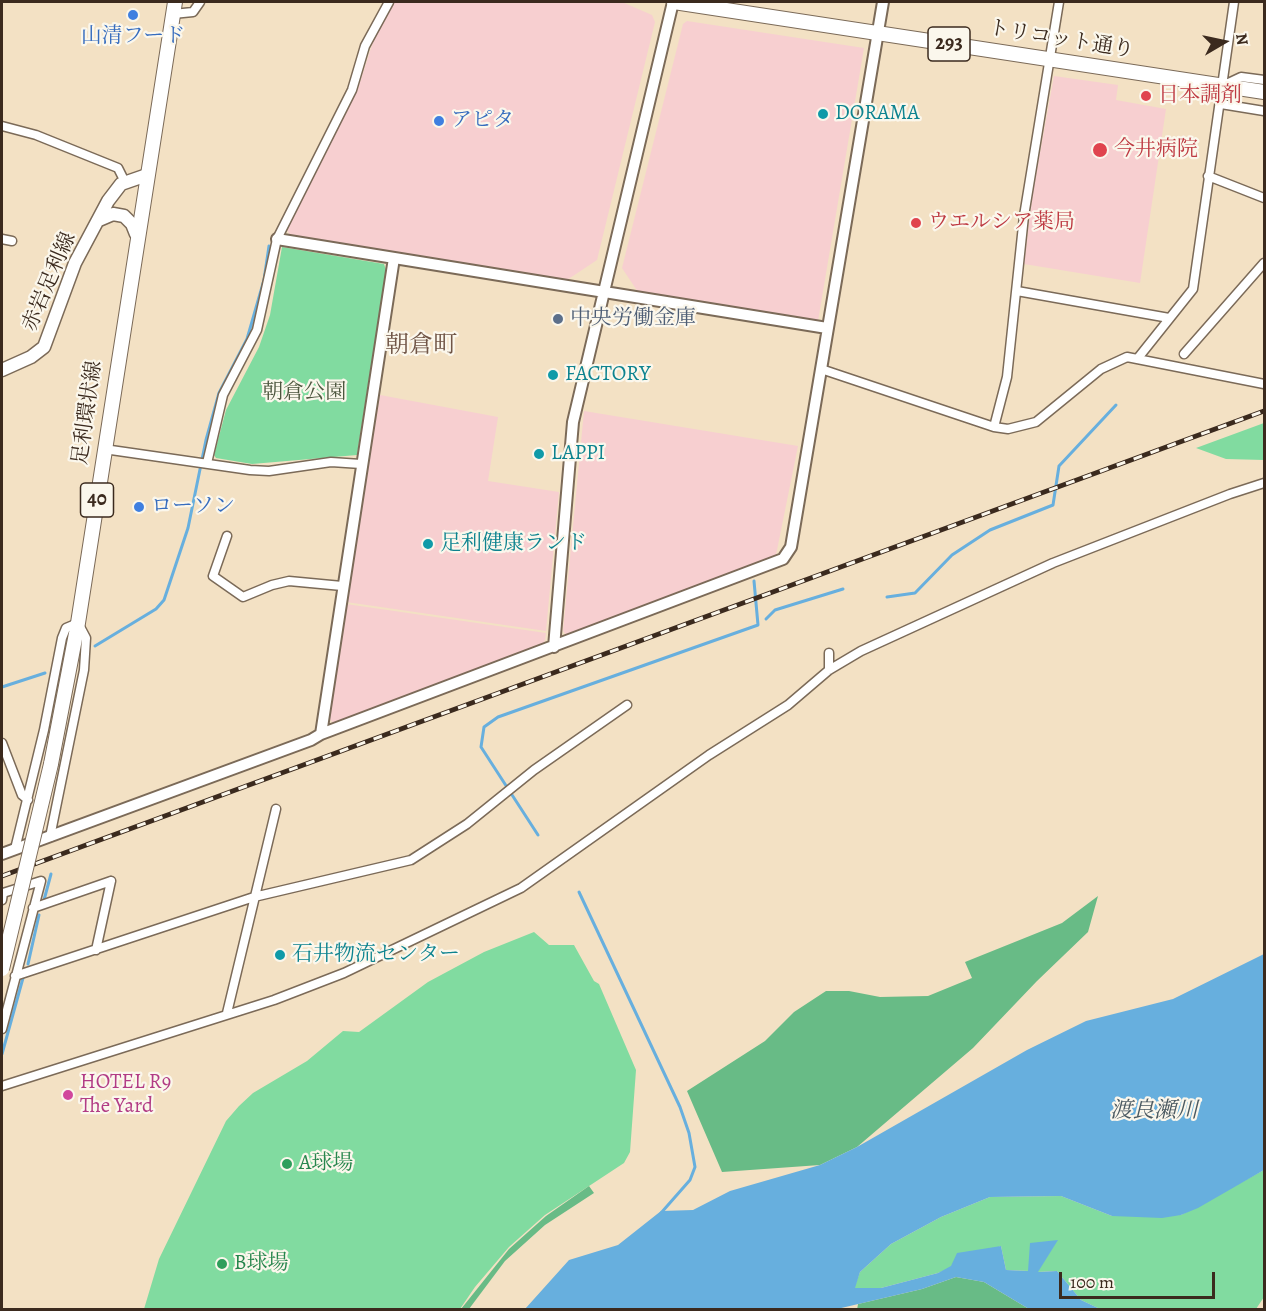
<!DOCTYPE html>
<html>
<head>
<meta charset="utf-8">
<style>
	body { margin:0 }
	#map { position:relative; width:1266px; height:1311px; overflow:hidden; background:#f3e1c4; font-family:Alegreya,serif }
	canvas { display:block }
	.frame { position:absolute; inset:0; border:3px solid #3b2a1e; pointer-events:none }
	.north { position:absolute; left:1194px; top:12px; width:60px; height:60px; -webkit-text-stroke:4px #fbf7ec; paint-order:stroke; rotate:81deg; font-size:16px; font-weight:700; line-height:24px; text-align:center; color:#3b2a1e }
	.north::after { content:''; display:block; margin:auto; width:21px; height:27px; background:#3b2a1e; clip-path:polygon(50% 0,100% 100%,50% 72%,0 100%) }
	.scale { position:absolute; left:1059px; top:1272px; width:156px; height:27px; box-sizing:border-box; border:3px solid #3b2a1e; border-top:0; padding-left:8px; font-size:18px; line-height:21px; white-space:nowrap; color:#3b2a1e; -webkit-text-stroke:4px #fbf7ec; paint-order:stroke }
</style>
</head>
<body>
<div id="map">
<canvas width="1266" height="1311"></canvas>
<div class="frame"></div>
<div class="north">N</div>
<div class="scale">100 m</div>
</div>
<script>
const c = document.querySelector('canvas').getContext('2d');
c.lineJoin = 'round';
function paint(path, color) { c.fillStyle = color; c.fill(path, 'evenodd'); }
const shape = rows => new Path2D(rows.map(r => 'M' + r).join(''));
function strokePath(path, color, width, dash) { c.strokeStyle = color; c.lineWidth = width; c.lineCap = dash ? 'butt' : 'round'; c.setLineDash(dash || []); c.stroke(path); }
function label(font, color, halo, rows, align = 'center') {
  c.font = font + ' Alegreya,"Noto Serif JP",serif'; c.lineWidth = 4.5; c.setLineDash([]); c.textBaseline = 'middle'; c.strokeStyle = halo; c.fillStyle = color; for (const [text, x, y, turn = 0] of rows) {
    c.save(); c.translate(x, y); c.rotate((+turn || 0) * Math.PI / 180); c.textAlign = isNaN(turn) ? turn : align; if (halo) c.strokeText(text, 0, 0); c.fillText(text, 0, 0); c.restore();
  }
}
const built = shape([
	[394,2,622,2,652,15,655,22,597,260,567,280,290,235,287,230,358,88,375,36],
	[687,21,864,48,818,321,638,292,622,268,683,24],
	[1054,76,1118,85,1116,100,1166,109,1140,283,1024,264,1033,191],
	[380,395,498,417,488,481,559,492,546,631,346,602],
	[584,411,798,446,776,555,566,635,563,631],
	[346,604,546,633,545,640,542,646,333,723,329,718]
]);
const green = shape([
	[282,247,384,264,386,270,357,455,252,464,216,458,214,455,226,410,259,347,270,315],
	[1264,423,1264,460,1226,459,1196,448],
	[534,932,549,945,574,945,594,981,599,984,636,1070,630,1152,624,1163,545,1215,509,1247,475,1287,460,1309,144,1309,159,1259,226,1121,239,1106,253,1093,307,1061,343,1031,359,1032,428,982,484,952],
	[1264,1170,1264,1297,1256,1309,1100,1309,1081,1300,1057,1271,1037,1272,1057,1240,1029,1271,1006,1270,1001,1246,938,1273,881,1288,854,1288,860,1272,891,1244,941,1217,990,1197,1061,1196,1112,1216,1181,1215]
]);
const forest = shape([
	[1098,896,1088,932,1037,981,973,1048,857,1147,820,1165,722,1172,687,1091,765,1041,794,1012,826,991,849,991,880,997,928,996,972,978,965,962,1062,923],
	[589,1186,594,1193,545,1225,505,1261,469,1309,461,1309,509,1249,546,1216],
	[956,1277,984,1282,1029,1309,857,1310,858,1304,922,1289]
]);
const water = shape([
	[1264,954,1264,1170,1198,1208,1181,1215,1162,1218,1112,1216,1061,1196,990,1197,941,1217,891,1244,860,1272,855,1288,881,1288,938,1273,951,1266,957,1253,1001,1246,1006,1270,1028,1271,1030,1243,1058,1240,1038,1272,1057,1271,1081,1300,1100,1309,1029,1309,984,1282,956,1277,922,1289,837,1309,525,1309,569,1260,618,1245,661,1211,693,1210,730,1191,820,1165,857,1147,1027,1050,1086,1021,1173,999]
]);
const stream = shape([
	[887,597,915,593,952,555,990,530,1053,505,1059,466,1116,405],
	[766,619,775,610,843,589],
	[95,646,156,609,164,600,188,528,206,440,219,393,247,339,264,280,269,246],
	[2,687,45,673],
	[538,835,481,747,484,727,498,717,758,625,754,581],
	[579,892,680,1107,689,1133,695,1167,690,1180,661,1213],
	[44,900,51,874],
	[28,964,39,915],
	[2,1054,23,978]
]);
const minor = shape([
	[173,14,193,12,200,2],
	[1224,85,1241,77,1264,80],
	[1221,104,1264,111],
	[2,126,36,135,118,168,125,182],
	[1208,176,1264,198],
	[2,239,12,241],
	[1017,291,1169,318],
	[1184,354,1264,263],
	[1138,358,1193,289,1234,2],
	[821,369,994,427,1007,377,1024,216,1059,2],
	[994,427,1008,429,1036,422,1101,369,1127,357,1264,384],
	[104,449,250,470,269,471,331,462,361,464],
	[207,463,223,395,257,330,277,239,352,90,365,46,389,2],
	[227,536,213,576,243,597,272,585,289,581,342,586],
	[829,653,829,670],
	[2,743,22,795,28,800],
	[15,849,44,730,62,638,66,628,78,623,86,638,84,670,50,837],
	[2,900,3,893,41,881,2,1029],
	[33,908,111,881],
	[96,950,111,881],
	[15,976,254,897,411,860,467,824,534,770,627,705],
	[227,1013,276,809],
	[2,1086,274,1000,344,973,521,888,709,755,788,705,829,670,861,651,1053,563,1230,494,1264,483]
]);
const tertiary = shape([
	[277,239,827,328],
	[554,647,573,422,673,2],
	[321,734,394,258],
	[2,854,311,740,321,734,783,559,791,547,883,2]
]);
const secondary = shape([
	[99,220,113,214,124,216,132,224,136,234],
	[2,370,31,357,44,347,75,263,108,201,121,184,147,175]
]);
const primary = shape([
	[51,764,78,623,175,2]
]);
const trunk = shape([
	[674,2,1264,92]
]);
const rail = shape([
	[2,876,1264,411]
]);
const primaryBridge = shape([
	[2,969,51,764]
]);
const markers = [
	[133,15,6,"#3f7fe0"],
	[1146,96,6,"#e0444e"],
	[823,114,6,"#0f9aa8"],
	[439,121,6,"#3f7fe0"],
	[1100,150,8,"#e0444e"],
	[916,223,6,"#e0444e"],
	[558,319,6,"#5c6f8a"],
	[553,375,6,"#0f9aa8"],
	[539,454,6,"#0f9aa8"],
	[139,507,6,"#3f7fe0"],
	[428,544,6,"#0f9aa8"],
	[280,955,6,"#0f9aa8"],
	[68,1095,6,"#d1479c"],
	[287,1164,6,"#2e9e5b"],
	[222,1264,6,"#2e9e5b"]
];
const shields = [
	[949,44,42],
	[97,500,33]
];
const shieldNames = [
	["293",949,44],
	["40",97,500]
];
const shopNames = [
	["山清フード",133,37,"center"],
	["アピタ",451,121],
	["ローソン",151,507]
];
const streetNames = [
	["トリコット通り",1061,40,9],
	["赤岩足利線",50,282,-67],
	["足利環状線",88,413,-82]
];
const healthNames = [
	["日本調剤",1158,96],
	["今井病院",1114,150],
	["ウエルシア薬局",928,223]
];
const cultureNames = [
	["DORAMA",835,114],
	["FACTORY",565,375],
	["LAPPI",551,454],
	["足利健康ランド",440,544],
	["石井物流センター",292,955]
];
const serviceNames = [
	["中央労働金庫",570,319]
];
const parkNames = [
	["朝倉公園",304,393]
];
const hotelNames = [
	["HOTEL R9",80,1083],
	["The Yard",80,1107]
];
const leisureNames = [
	["A球場",299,1164],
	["B球場",234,1264]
];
const waterNames = [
	["渡良瀬川",1154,1112]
];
const quarterNames = [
	["朝倉町",421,346]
];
paint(built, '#f7cfd0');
paint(green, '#81dba0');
paint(forest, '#68bb86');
paint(water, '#67afde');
strokePath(stream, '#67afde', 3);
strokePath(minor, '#7b6a58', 11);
strokePath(tertiary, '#7b6a58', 14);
strokePath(secondary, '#7b6a58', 15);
strokePath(primary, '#7b6a58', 16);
strokePath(trunk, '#7b6a58', 16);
strokePath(minor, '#fff', 8);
strokePath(tertiary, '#fff', 10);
strokePath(secondary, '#fff', 12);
strokePath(primary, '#fff', 14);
strokePath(trunk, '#fff', 14);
strokePath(rail, '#3b2a1e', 5);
strokePath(rail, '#fbf7ec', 3, [9]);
strokePath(primaryBridge, '#7b6a58', 16, []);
strokePath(primaryBridge, '#fff', 14);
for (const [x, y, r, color] of markers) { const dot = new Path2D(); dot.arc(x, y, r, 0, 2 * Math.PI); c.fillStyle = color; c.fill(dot); strokePath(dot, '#fbf7ec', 2); }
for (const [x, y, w] of shields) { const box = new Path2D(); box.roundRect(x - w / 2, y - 17, w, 34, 4.5); c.fillStyle = '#fbf7ec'; c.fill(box); strokePath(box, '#3b2a1e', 1.5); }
label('bold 20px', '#3b2a1e', null, shieldNames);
label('21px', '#366cbe', '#fbf7ec', shopNames, 'left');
label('21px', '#3b2a1e', '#fbf7ec', streetNames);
label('21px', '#be3a42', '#fbf7ec', healthNames, 'left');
label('21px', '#0d838f', '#fbf7ec', cultureNames, 'left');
label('21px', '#4e5e75', '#fbf7ec', serviceNames, 'left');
label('21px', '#4c563e', '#fbf7ec', parkNames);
label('21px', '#b23c85', '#fbf7ec', hotelNames, 'left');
label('21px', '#27864d', '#fbf7ec', leisureNames, 'left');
label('italic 22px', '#4a5961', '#fbf7ec', waterNames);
label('24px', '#705546', '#fbf7ec', quarterNames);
</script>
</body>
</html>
